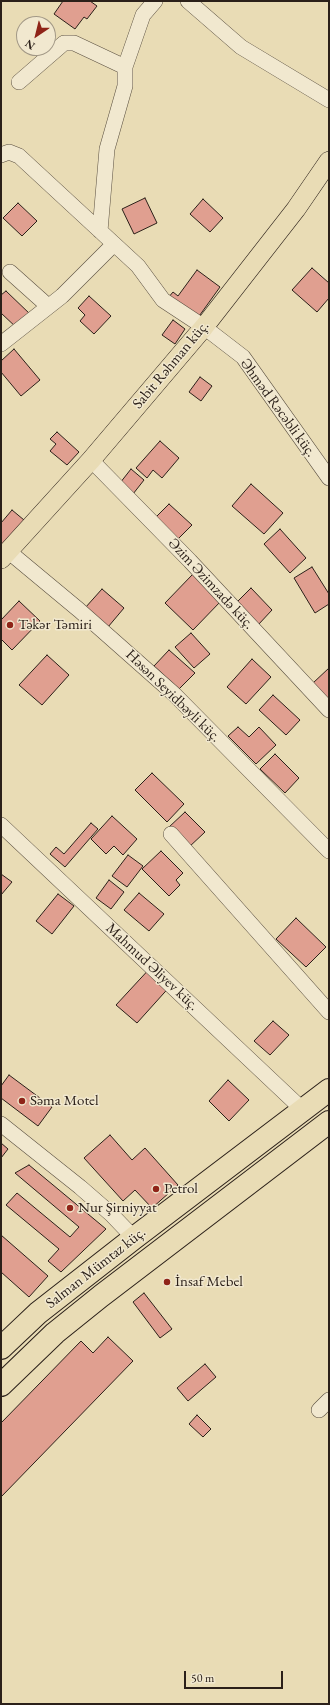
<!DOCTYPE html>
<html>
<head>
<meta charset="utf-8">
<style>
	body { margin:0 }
	#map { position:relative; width:330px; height:1705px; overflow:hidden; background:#e9dcb5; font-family:"EB Garamond",serif }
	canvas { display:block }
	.frame { position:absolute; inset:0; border:2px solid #2b2019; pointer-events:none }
	.north { position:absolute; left:16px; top:16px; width:40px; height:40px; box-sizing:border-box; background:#f1e8cf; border:1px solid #a29886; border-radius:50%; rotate:215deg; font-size:11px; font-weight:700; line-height:16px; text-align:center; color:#2b2019 }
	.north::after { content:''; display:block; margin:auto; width:14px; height:18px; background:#8f2418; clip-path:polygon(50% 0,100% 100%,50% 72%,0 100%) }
	.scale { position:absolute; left:184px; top:1671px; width:99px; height:18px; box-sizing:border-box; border:2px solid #2b2019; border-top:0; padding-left:5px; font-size:12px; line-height:14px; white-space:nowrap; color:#2b2019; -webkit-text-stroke:3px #f1e8cf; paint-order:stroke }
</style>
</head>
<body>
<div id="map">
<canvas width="330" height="1705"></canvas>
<div class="frame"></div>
<div class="north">N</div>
<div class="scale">50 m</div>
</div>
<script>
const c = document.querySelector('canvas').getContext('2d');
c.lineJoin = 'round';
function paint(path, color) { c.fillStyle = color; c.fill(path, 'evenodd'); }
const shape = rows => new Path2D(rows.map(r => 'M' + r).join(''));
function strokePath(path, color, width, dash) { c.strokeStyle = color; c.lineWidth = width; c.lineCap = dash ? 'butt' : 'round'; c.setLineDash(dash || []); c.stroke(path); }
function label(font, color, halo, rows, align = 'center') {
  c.font = font + ' "EB Garamond",serif'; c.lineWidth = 3; c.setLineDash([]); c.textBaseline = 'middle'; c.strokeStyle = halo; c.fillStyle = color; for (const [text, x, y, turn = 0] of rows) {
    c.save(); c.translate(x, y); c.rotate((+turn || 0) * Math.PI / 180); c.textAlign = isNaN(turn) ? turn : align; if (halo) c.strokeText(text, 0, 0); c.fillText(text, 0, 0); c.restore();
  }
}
const building = shape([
	[63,1,90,1,97,6,87,19,84,17,75,29,54,14,63,1],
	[145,198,157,223,134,234,122,209,145,198],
	[203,199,223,218,210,232,190,214,203,199],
	[18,203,37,221,22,236,3,218,18,203],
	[312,268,329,283,329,298,317,312,292,290,312,268],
	[197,270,220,287,197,319,168,298,173,292,178,296,197,270],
	[6,291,31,315,18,329,1,313,1,295,6,291],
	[89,296,111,316,94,334,80,321,85,315,78,308,89,296],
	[173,320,185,329,175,344,162,335,173,320],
	[14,349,40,380,21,396,1,372,1,361,14,349],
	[200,377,212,386,201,401,189,392,200,377],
	[57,432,79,452,67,465,50,451,56,444,50,439,57,432],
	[160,441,179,458,162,478,153,470,147,478,136,468,160,441],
	[131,469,144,480,133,494,120,483,131,469],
	[251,484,283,513,264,534,232,506,251,484],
	[169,504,192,525,178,539,156,517,169,504],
	[12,510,24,520,1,546,1,523,12,510],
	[280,529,306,558,290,573,264,544,280,529],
	[312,567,329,594,329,604,315,613,294,578,312,567],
	[193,574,221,601,193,630,165,603,193,574],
	[251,588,272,610,258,625,236,603,251,588],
	[102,589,124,608,108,627,85,608,102,589],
	[19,601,40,621,12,650,1,639,1,620,19,601],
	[191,633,210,654,194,668,175,647,191,633],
	[169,650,195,673,179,689,154,666,169,650],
	[47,655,69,675,42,705,19,685,47,655],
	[252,659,271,677,246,704,227,687,252,659],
	[329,668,329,701,313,683,329,668],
	[273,695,300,720,286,735,259,710,273,695],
	[238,727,249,737,259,727,276,745,256,764,228,736,238,727],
	[275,754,299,778,285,793,260,769,275,754],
	[152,773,184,804,167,822,135,790,152,773],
	[185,812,205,832,188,848,168,828,185,812],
	[112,816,137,839,123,855,114,846,106,854,91,839,112,816],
	[91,823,98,829,65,867,50,854,56,847,64,854,91,823],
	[161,851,183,873,176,880,180,885,169,896,142,869,161,851],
	[128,855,143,866,127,887,112,876,128,855],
	[1,874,12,882,1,895,1,874],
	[109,880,124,892,111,909,96,898,109,880],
	[139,893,164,914,149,931,124,910,139,893],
	[58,894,74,906,52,934,36,921,58,894],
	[296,918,326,947,306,967,276,939,296,918],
	[153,965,173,983,137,1023,116,1005,153,965],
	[273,1021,289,1035,270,1055,254,1041,273,1021],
	[9,1075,52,1107,38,1126,1,1098,1,1086,9,1075],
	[228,1080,249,1100,229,1121,209,1101,228,1080],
	[110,1135,132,1160,145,1148,178,1185,152,1208,135,1190,123,1201,84,1158,110,1135],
	[1,1143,8,1149,1,1158,1,1143],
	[29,1165,106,1229,61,1272,48,1261,59,1249,6,1205,17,1193,70,1237,79,1227,15,1173,29,1165],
	[1,1235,48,1276,29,1297,1,1272,1,1235],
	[144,1293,172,1329,160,1338,133,1302,144,1293],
	[108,1337,133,1361,1,1497,1,1423,81,1341,93,1353,108,1337],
	[205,1364,216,1377,188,1401,177,1388,205,1364],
	[197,1415,211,1429,203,1437,189,1424,197,1415]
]);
const minor = shape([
	[188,1,241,47,329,100],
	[19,82,64,43,74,43,125,67],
	[1,155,9,152,19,156,138,266,163,300,204,327,243,357,329,478],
	[100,231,107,149,125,86,125,67,143,15,155,1],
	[10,272,48,306],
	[1,344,62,296,114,244],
	[91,460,190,561,329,710],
	[8,551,79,610,174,694,329,851],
	[1,825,303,1110],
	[171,834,329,1012],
	[1,1124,80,1187,111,1214,134,1238],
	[319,1410,329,1400]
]);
const major = shape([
	[1,559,91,460,204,327,296,209,329,161]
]);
const highway = shape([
	[1,1348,38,1313,134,1238,329,1090],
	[1,1385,55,1333,101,1296,329,1122]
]);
const markers = [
	[10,625,4,"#8f2418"],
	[22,1101,4,"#8f2418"],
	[156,1189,4,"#8f2418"],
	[70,1208,4,"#8f2418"],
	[167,1282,4,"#8f2418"]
];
const streetNames = [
	["Sabit Rəhman küç.",171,365,-50],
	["Əhməd Rəcəbli küç.",278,408,54],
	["Əzim Əzimzadə küç.",211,584,47],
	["Həsən Seyidbəyli küç.",173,696,44],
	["Mahmud Əliyev küç.",152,967,43],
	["Salman Mümtaz küç.",96,1268,-38]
];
const poiNames = [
	["Təkər Təmiri",18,625],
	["Səma Motel",30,1101],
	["Petrol",164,1189],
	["Nur Şirniyyat",78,1208],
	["İnsaf Mebel",175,1282]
];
paint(building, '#e09f90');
strokePath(building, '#2b2019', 1);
strokePath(minor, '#5a4f40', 16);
strokePath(major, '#2b2019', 20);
strokePath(highway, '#2b2019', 24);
strokePath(minor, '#f1e8cf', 15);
strokePath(major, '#e9dcb5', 19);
strokePath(highway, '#e9dcb5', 22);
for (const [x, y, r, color] of markers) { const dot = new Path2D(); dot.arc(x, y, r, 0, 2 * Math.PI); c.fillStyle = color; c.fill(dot); strokePath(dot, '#f1e8cf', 1.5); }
label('15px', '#2b2019', '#f1e8cf', streetNames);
label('15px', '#2b2019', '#f1e8cf', poiNames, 'left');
</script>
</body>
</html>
